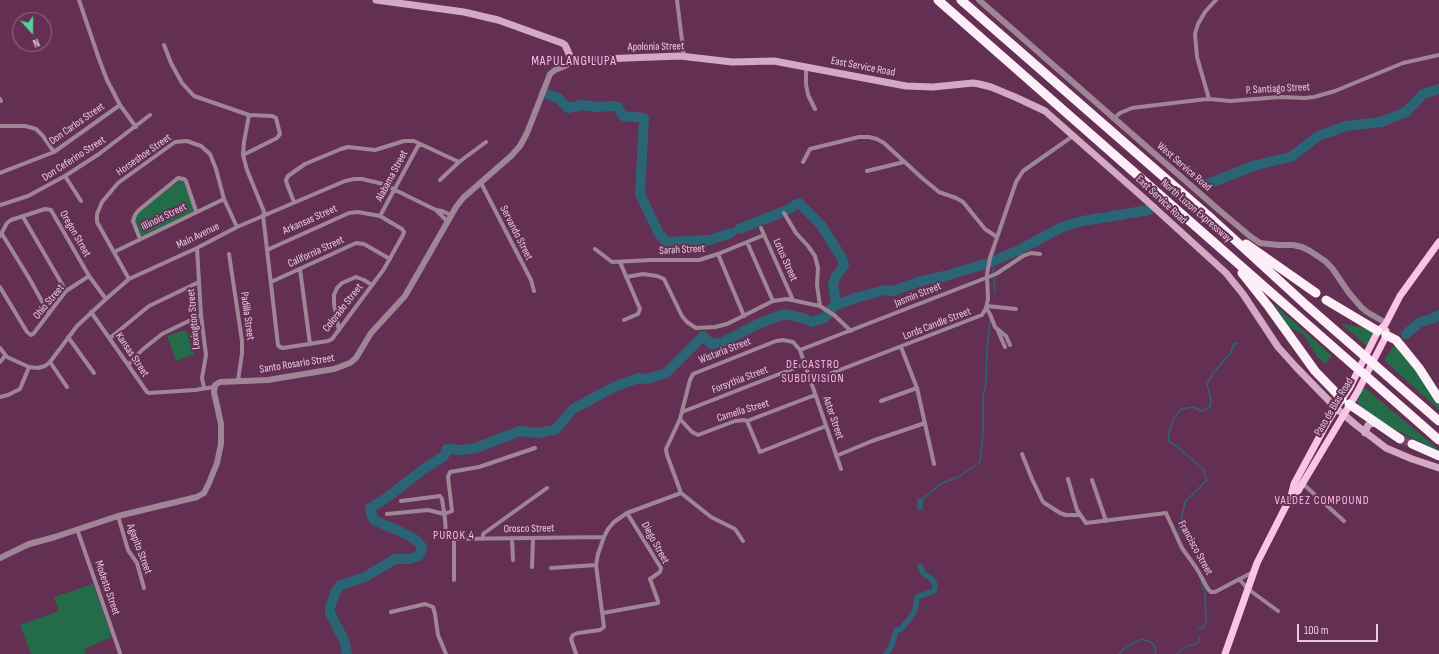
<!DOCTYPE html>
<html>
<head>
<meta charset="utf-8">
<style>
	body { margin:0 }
	#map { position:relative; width:1439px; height:654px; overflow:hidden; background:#633054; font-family:"Sofia Sans Condensed",sans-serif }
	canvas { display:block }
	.north { position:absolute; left:12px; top:12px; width:40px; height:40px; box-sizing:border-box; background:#633054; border:1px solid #996d8b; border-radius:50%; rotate:159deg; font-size:11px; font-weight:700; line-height:16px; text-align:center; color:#e9c9de }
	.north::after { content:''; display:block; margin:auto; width:14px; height:18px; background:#53d396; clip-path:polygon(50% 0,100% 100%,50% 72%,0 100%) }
	.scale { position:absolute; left:1297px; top:624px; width:81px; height:18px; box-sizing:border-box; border:2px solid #e9c9de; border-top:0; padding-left:5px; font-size:12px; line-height:14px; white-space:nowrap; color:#e9c9de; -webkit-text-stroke:3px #633054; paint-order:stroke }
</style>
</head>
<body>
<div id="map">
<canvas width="1439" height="654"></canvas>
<div class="north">N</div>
<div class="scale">100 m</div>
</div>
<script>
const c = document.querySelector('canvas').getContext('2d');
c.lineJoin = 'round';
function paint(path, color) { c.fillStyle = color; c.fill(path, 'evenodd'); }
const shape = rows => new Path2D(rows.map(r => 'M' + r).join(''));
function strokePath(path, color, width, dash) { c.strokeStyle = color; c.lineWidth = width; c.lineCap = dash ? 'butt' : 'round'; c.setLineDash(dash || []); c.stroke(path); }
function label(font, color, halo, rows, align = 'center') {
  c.font = font + ' "Sofia Sans Condensed",sans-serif'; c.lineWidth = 4; c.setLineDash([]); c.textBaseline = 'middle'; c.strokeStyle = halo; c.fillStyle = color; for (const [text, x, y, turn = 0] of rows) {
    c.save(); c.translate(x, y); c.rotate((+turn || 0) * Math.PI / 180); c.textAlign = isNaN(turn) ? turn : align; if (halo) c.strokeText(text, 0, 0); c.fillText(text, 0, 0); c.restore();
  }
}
const green = shape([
	[181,179,184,180,195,211,140,237,134,219,140,210],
	[1274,304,1332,356,1325,364,1316,355,1303,334,1288,327],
	[1341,324,1361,327,1374,332,1367,346],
	[186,330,194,354,176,361,167,336],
	[1396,343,1439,404,1439,410,1384,360],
	[1364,387,1439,450,1439,451,1394,429,1379,420,1360,406,1356,399],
	[93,584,112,637,84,649,86,654,31,654,20,625,59,611,54,597]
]);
const stream = shape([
	[993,274,994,261],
	[994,277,995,293],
	[920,501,942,483,958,477,980,462,983,432,983,396,986,384,987,348,990,320],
	[1178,537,1185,502,1207,480,1203,469,1178,447,1168,441,1169,432,1174,418,1181,409,1193,407,1201,411,1210,407,1211,400,1207,384,1213,373,1231,353,1233,345,1238,343],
	[1198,629,1203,628,1206,622,1205,592,1201,580],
	[1119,654,1125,647,1142,639,1151,642,1154,645,1156,654],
	[1176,654,1189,645,1195,645,1200,640,1198,636]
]);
const canal = shape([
	[920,507,920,501],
	[886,654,891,647,896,631,902,628,911,617,915,610,917,597,934,591,935,585,932,579,923,573,920,566]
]);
const river = shape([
	[544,93,558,98,568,108,582,105,597,107,614,106,618,107,623,116,644,118,640,194,659,234,667,242,710,240,731,233],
	[1205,185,1256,165,1291,157,1318,136,1346,126,1381,122,1406,112,1423,94,1439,89],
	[739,229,785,211,799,203,821,225,842,258,844,266,836,276,833,284,836,305],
	[991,262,1019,250,1062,227,1083,221,1149,210],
	[831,309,836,305,855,298,885,290,893,291,921,281,945,276,985,264],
	[1406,334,1420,322,1434,318,1439,315],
	[347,654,344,640,330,613,330,607,336,591,341,585,365,577,395,559,409,559,419,556,422,547,418,542,410,536,374,520,372,516,370,508,389,496,421,471,444,456,447,449,462,450,476,448,520,431,537,433,555,430,573,409,614,387,638,378,647,379,666,373,703,336,711,344,721,343,756,325,784,314,803,318,812,322,824,318,828,314]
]);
const motorwayTunnel = shape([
	[1400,439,1412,444]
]);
const minor = shape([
	[79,0,99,59,107,80,120,105,136,127],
	[677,0,684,57],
	[164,45,171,63,182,83,194,96,249,115,272,116,276,118,280,134,277,138,243,155],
	[806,67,806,84,808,95,815,109],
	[0,99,1,101],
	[1209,99,1197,57,1195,34,1198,24,1205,12,1216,0],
	[249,115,244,142,243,155,247,170,265,214],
	[1113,119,1120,113,1132,108,1198,100,1209,99,1230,101,1280,97,1305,98,1314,97,1335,91,1403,63,1439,55],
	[0,126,25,126,36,129,43,136,54,152],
	[803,162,810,149,859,137,869,137,877,139,884,143,922,178,939,192,956,198,963,202,985,229,997,237],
	[867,171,904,162],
	[0,173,54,152,120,105],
	[65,176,81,201],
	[440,180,459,162,486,142],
	[481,183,531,280,534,291],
	[294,202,287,184,286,180,288,176,305,164,341,149,348,147,375,150,404,141,414,141,459,162],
	[0,205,28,196,65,176,99,154,150,115],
	[436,210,447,221],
	[784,213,796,233,808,246,815,256,818,268,817,285,820,306],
	[263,215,278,345,280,347,283,348,328,341,332,339,384,269,403,235,404,232,402,229,380,216,358,212,349,213,267,250],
	[380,216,419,144],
	[23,217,66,291],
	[761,228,793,300],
	[2,234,29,278,49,314],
	[0,236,7,223,11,220,45,209,51,210,89,276,106,299],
	[140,239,133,221,135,215,139,210,178,178,184,179,186,181,196,211],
	[747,242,773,301],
	[197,248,201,315,206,355,202,378,204,388],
	[595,249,612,262,651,260,699,260,718,254,764,235],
	[114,252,224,199],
	[229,254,242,341,242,353,238,381],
	[718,254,744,316],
	[620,262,640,309,638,314,624,320],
	[300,269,310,344],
	[626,277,643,274,657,276,664,279,682,316,687,322,696,328,715,327,727,324,773,301,787,299,820,306,834,315,851,331],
	[129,279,97,222,97,214,102,202,118,183,175,142,187,141,201,146,210,154,216,169,224,199,237,227],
	[271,282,356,243,364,244,390,259],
	[0,287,27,332,31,335,34,333,66,291,89,276],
	[987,306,1016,309],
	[986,308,990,314,995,327,1006,336,1010,345],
	[91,312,147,392,149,393,195,390,214,387],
	[339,330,334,304,334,295,337,288,342,283,356,277,364,280,372,285],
	[998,331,1005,347],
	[68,337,94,373],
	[110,338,149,306,199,282],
	[901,347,917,388,934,464],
	[0,348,7,357,29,367,38,368,45,366,50,362,77,326,106,299,129,279,197,248,237,227,345,181,354,179,362,179,383,184,436,210,442,211,451,215],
	[800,350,996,274,1023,256,1031,253,1040,254],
	[0,362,5,356],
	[50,362,67,387],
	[128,365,142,350,162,334,201,315],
	[811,381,982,315,986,308,988,299,987,274,990,258,1016,182,1023,171,1073,136],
	[0,397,8,395,20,389,29,367],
	[881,401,917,388],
	[682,412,805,364],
	[680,419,692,432,698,435,735,421,744,420,747,421,815,395],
	[747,421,760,452,826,426],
	[1022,454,1032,479,1043,502,1060,513,1066,515,1080,515],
	[836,456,872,441,925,423],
	[1068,479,1077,510,1086,523,1166,513,1182,548,1197,569,1208,589,1211,592,1215,592,1253,572],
	[1092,480,1106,521],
	[1302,483,1344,521],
	[401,501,440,496,442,499,445,519,446,534,447,537,451,537,454,539,604,537],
	[387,514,428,510,444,514,452,511,448,477,450,472,479,467,535,448],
	[118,516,128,550,137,563,144,588],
	[77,529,120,653],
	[483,539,483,534,547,488],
	[512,539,513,560],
	[743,541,735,529,711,517,681,493,667,455,666,449,680,419,690,380,693,374,776,341,783,340,793,342,800,350,841,469],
	[532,567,533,539],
	[551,568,596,565],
	[1239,579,1248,589,1278,611],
	[454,580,454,539],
	[391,612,425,604,433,607,435,614,438,635,446,654],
	[603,613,658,603,658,601,650,579,660,572,661,568,627,513],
	[576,654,571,639,573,635,578,633,600,630,604,627,596,565,598,554,604,537,608,529,614,522,627,513,681,493]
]);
const tertiary = shape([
	[979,0,1220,211,1251,237,1260,243,1278,245,1293,245,1302,247,1310,251,1325,261,1332,268,1349,293,1361,307,1367,312,1386,323],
	[0,558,29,544,55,537,118,516,197,497,204,493,209,483,217,463,221,444,221,424,214,392,215,385,220,382,268,380,334,369,350,363,356,358,371,333,405,296,456,207,463,198,511,156,520,146,527,133,550,74,555,70,567,65,573,59]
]);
const secondary = shape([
	[376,0,464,12,498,20,562,43,565,45,571,58,574,60,680,56,732,62,774,61,906,86,933,87,973,83,979,84,991,87,1015,97,1045,111,1147,201,1226,273,1243,294,1278,347,1296,367,1336,408,1356,425,1386,448,1412,459,1439,468],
	[1365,433,1368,425,1375,423]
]);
const primary = shape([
	[1291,496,1298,491,1358,391,1385,338,1386,331],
	[1225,654,1257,563,1291,496,1294,484,1328,421,1350,387,1378,331,1385,325,1400,296,1439,242]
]);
const motorway = shape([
	[938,0,1439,440],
	[961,0,1212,219,1306,305,1439,421],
	[1246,244,1316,293],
	[1242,273,1269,307,1315,371,1342,399],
	[1326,300,1378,331],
	[1386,335,1396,340,1401,346,1419,368,1439,399],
	[1349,404,1400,439],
	[1412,444,1439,456]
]);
const streetNames = [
	["Apolonia Street",656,47,-1],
	["East Service Road",863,67,11],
	["P. Santiago Street",1278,89,-3],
	["Don Carlos Street",77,124,-35],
	["Horseshoe Street",144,155,-35],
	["Don Ceferino Street",74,159,-33],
	["West Service Road",1184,167,41],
	["Alabama Street",392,176,-62],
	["East Service Road",1161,200,43],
	["North Luzon Expressway",1196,211,41],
	["Illinois Street",164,217,-26],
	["Arkansas Street",310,220,-24],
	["Servando Street",516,233,63],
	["Oregon Street",75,234,60],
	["Main Avenue",198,236,-26],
	["Sarah Street",682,250,-3],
	["California Street",316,252,-25],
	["Lotus Street",785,260,66],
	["Jasmin Street",918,295,-22],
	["Ohio Street",49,302,-50],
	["Colorado Street",343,308,-52],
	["Padilla Street",247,316,82],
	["Lexington Street",194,319,-95],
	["Lords Candle Street",937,324,-21],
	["Wistaria Street",725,351,-21],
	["Kansas Street",132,355,56],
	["Santo Rosario Street",297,364,-9],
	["Forsythia Street",740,380,-21],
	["Paso de Blas Road",1334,407,-59],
	["Camella Street",743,411,-17],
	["Aster Street",833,418,71],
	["Orosco Street",529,529,-1],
	["Diego Street",655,543,61],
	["Francisco Street",1195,548,61],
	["Agapito Street",139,549,69],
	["Modesto Street",107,588,71]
];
const neighbourhoodNames = [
	["DE CASTRO",813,365],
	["SUBDIVISION",813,379],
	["VALDEZ COMPOUND",1322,501],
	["PUROK 4",454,536]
];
const quarterNames = [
	["MAPULANG LUPA",574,62]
];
paint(green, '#246b49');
strokePath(stream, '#2a6576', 1.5);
strokePath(canal, '#2a6576', 5.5);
strokePath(river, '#2a6576', 10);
strokePath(motorwayTunnel, '#774769', 9, [9, 4.5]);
strokePath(minor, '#a08597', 4);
strokePath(tertiary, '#a08597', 6);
strokePath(secondary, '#d3a9c4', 7);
strokePath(primary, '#fac4e7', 7);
strokePath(motorway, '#fceff7', 9);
label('11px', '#e9c9de', '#633054', streetNames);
c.letterSpacing = '1px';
label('12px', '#fcbde6', '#633054', neighbourhoodNames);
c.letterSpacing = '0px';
c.letterSpacing = '1px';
label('13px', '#fcbde6', '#633054', quarterNames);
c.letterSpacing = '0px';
</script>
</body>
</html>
